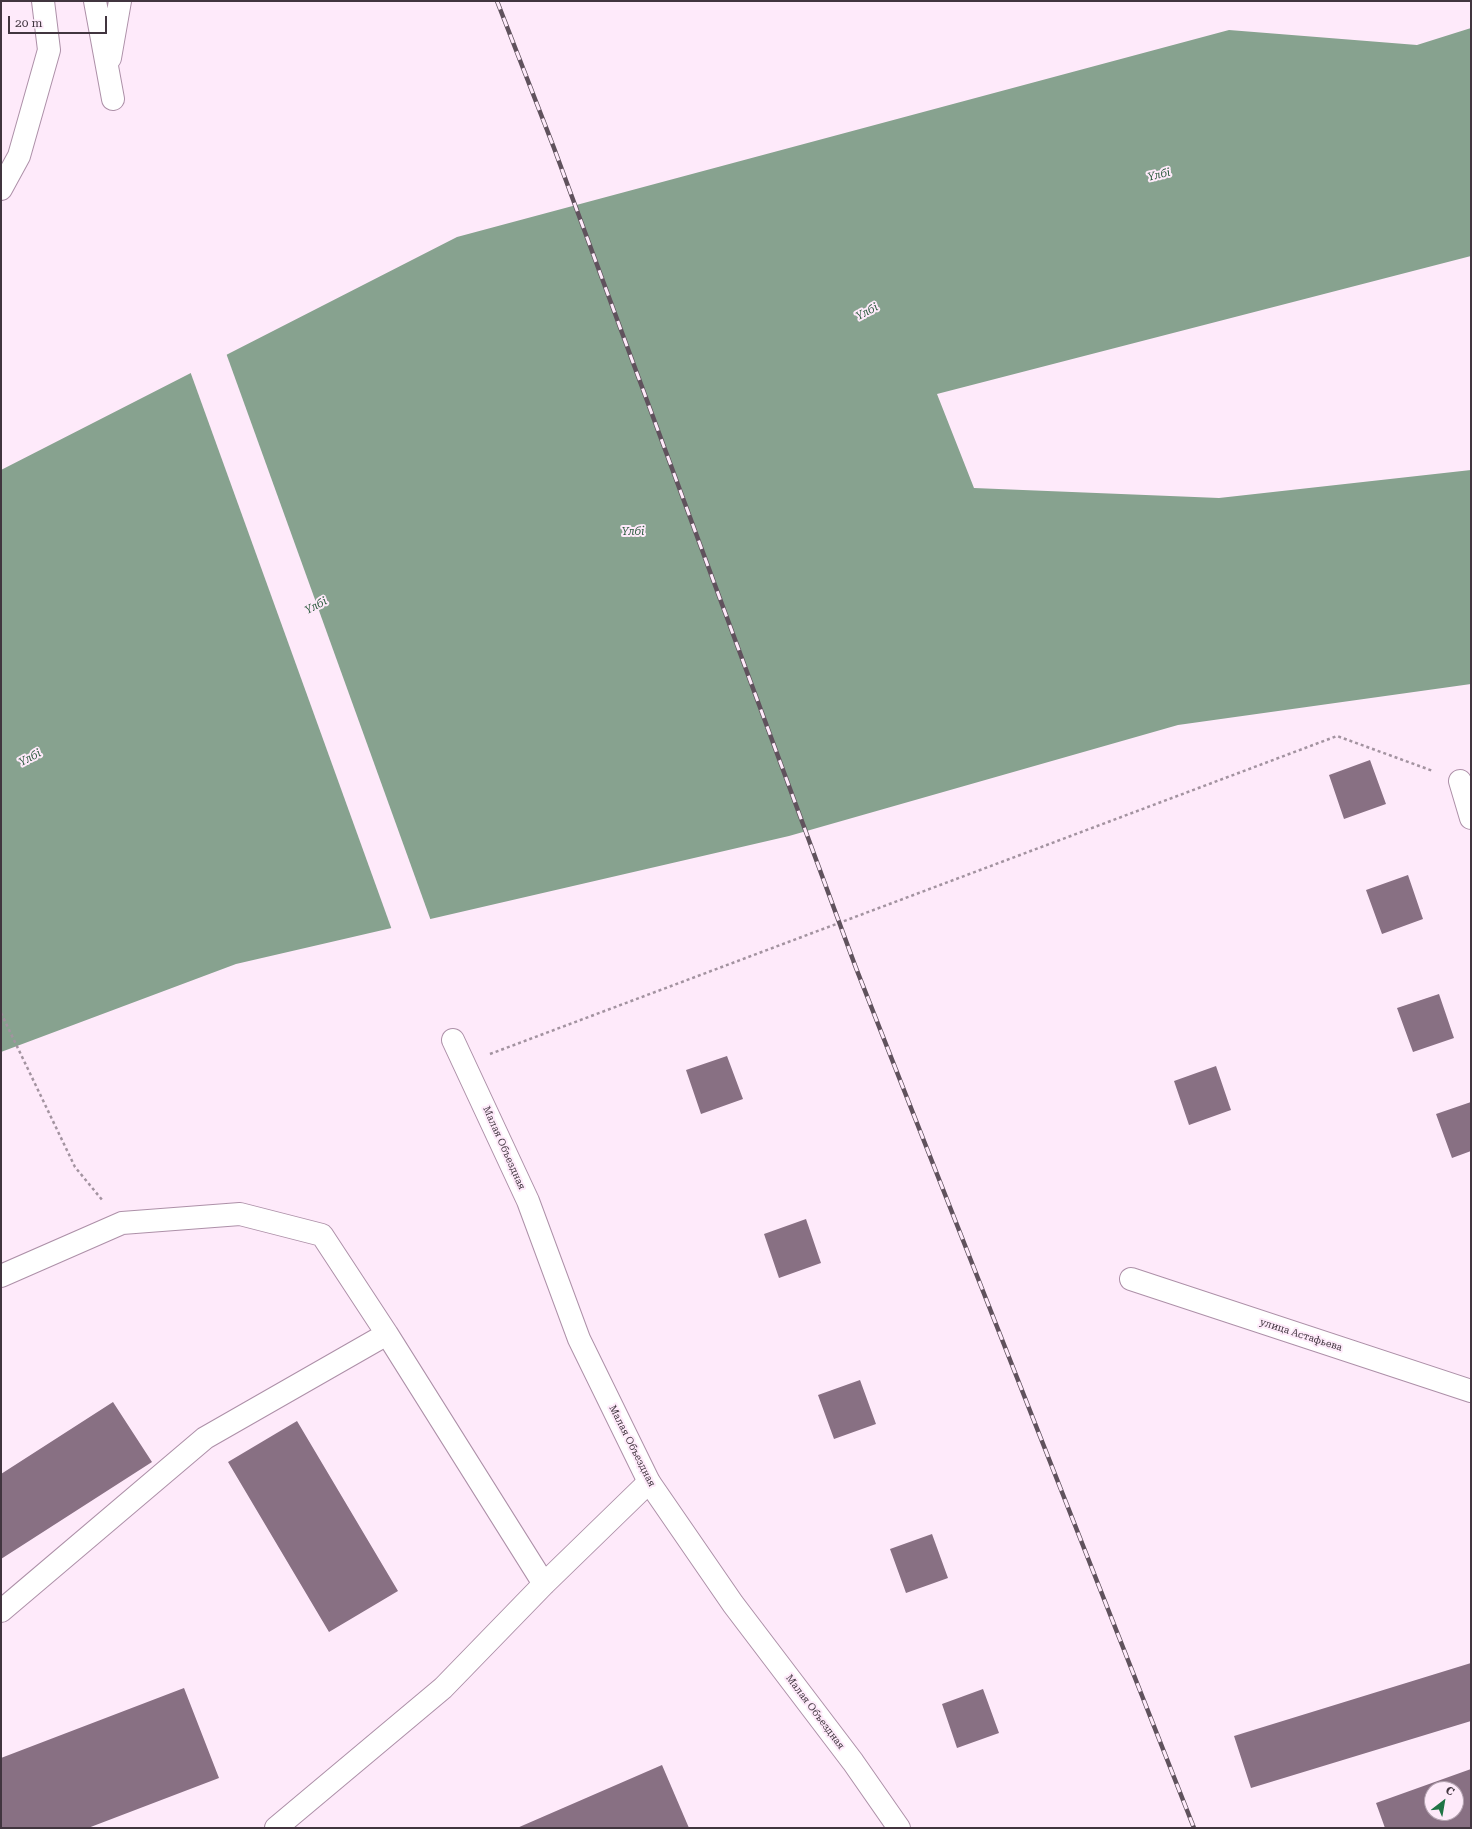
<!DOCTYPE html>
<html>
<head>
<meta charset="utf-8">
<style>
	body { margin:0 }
	#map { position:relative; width:1472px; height:1829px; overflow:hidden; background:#feeafa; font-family:"Roboto Serif",serif }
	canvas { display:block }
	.frame { position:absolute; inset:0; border:2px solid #41353f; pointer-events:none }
	.north { position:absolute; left:1424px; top:1781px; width:40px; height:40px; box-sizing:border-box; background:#feeafa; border:1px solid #b2a2af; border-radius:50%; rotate:31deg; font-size:11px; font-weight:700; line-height:16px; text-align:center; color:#41353f }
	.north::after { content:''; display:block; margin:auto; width:14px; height:18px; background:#207446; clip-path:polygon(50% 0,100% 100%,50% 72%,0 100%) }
	.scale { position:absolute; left:8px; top:16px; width:99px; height:18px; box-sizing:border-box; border:2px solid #41353f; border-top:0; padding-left:5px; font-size:12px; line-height:14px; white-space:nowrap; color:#41353f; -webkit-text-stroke:3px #feeafa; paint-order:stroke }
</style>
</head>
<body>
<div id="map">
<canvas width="1472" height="1829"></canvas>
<div class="frame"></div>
<div class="north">С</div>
<div class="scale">20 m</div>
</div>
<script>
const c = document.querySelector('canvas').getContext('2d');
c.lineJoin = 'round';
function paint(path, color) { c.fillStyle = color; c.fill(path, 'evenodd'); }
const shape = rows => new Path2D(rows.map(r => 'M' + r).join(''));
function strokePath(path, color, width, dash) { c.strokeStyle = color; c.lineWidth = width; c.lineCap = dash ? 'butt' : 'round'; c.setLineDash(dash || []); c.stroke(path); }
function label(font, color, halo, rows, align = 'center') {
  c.font = font + ' "Roboto Serif",serif'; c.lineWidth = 4; c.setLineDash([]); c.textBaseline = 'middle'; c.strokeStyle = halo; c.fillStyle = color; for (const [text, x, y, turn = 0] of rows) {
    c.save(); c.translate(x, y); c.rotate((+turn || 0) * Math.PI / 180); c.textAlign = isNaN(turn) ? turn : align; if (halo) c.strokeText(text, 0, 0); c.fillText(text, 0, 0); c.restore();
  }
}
const water = shape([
	[1471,28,1471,256,937,394,974,488,1219,498,1471,470,1471,684,1178,725,789,836,236,964,1,1052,1,470,457,237,1229,30,1417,45]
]);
const pier = shape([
	[226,353,431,921,392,930,190,371]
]);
const building = shape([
	[1370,760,1386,804,1344,819,1329,775],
	[1408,875,1423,919,1382,934,1366,890],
	[1439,994,1454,1038,1413,1052,1397,1008],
	[727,1056,743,1099,701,1114,686,1070],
	[1216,1066,1231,1110,1189,1125,1174,1081],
	[1471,1102,1471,1151,1452,1158,1436,1114],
	[806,1219,821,1263,779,1278,764,1234],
	[860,1380,876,1424,834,1439,818,1395],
	[113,1402,152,1462,1,1559,1,1474],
	[297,1421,398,1591,329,1632,228,1462],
	[932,1534,948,1578,906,1593,890,1549],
	[1471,1663,1471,1721,1251,1788,1234,1736],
	[184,1688,219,1778,88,1828,1,1828,1,1758],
	[983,1689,999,1733,957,1748,942,1704],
	[662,1765,689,1828,517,1828],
	[1471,1769,1471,1828,1385,1828,1376,1803],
	[1432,1789,1456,1789,1456,1813,1432,1813]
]);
const path = shape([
	[1,1013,75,1167,103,1201],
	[490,1054,1337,736,1433,771]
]);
const minor = shape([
	[1,189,19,156,49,50,43,1],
	[1460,781,1471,818],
	[1,1276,122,1223,240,1214,322,1235,387,1334],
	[1131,1279,1471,1391],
	[1,1611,205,1438,387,1334,544,1584],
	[276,1828,443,1688,544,1584,649,1482]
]);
const major = shape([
	[95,1,113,99],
	[110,58,120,1],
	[453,1040,528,1201,579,1339,649,1482,733,1604,853,1762,899,1828]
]);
const rail = shape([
	[497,1,554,148,856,968,1194,1828]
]);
const streetNames = [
	["Малая Объездная",504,1148,66],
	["улица Астафьева",1301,1335,18],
	["Малая Объездная",632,1446,63],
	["Малая Объездная",815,1712,53]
];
const waterNames = [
	["Үлбі",1159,175,-13],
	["Үлбі",867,312,-28],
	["Үлбі",633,532],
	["Үлбі",316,606,-28],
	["Үлбі",30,758,-28]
];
paint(water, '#87a28f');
paint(pier, '#feeafa');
paint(building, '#887083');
strokePath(minor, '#ad90a8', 24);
strokePath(major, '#ad90a8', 24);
strokePath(path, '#a393a0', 2.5, [3, 3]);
strokePath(minor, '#fff', 22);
strokePath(major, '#fff', 22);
strokePath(rail, '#60525d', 4.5);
strokePath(rail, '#feeafa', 3, [9]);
label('10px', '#41353f', '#feeafa', streetNames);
label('italic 11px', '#2c5b3e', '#feeafa', waterNames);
</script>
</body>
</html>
